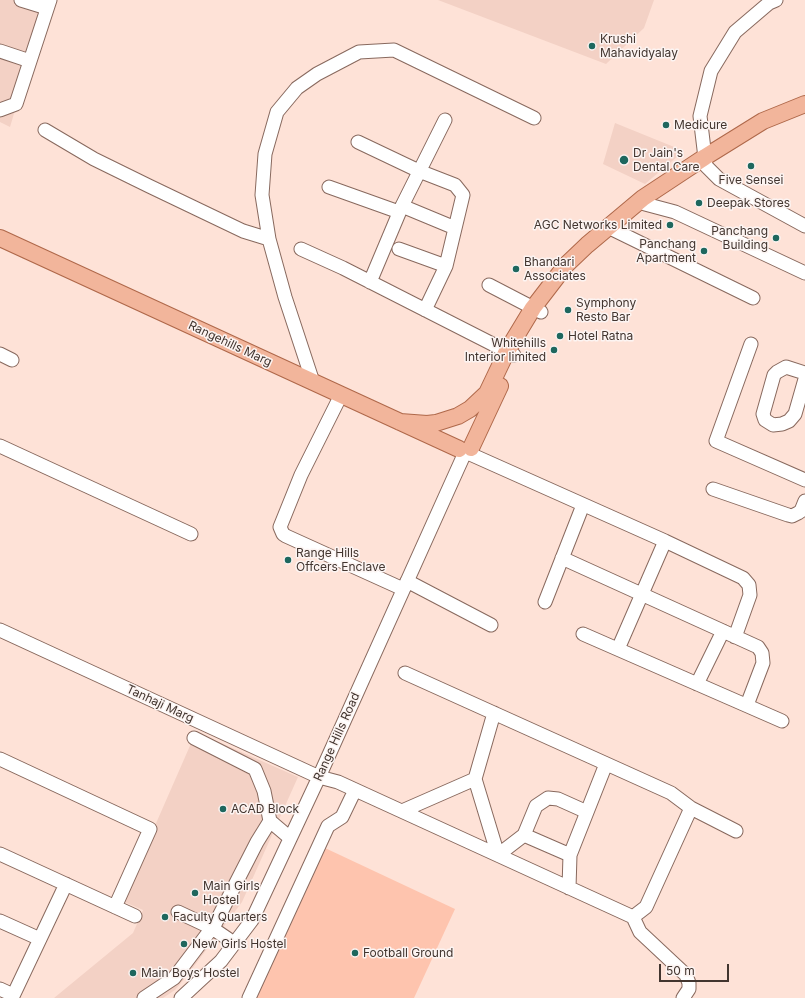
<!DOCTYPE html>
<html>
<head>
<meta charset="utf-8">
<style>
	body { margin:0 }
	#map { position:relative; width:805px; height:998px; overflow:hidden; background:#fee2d7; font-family:Inter,sans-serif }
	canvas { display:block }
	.scale { position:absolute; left:659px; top:964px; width:70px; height:18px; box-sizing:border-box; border:2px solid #42352f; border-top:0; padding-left:5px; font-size:12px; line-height:14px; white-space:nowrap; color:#42352f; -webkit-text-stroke:3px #fcf4f2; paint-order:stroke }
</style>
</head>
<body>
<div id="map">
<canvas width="805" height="998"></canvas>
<div class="scale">50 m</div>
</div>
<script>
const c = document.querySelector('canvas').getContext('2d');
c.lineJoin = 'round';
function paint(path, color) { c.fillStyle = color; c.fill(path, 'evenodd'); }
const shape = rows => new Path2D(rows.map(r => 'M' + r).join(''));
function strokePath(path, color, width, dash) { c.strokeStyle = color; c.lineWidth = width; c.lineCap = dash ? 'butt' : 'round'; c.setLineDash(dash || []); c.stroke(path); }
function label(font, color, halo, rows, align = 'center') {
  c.font = font + ' Inter,sans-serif'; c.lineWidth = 3; c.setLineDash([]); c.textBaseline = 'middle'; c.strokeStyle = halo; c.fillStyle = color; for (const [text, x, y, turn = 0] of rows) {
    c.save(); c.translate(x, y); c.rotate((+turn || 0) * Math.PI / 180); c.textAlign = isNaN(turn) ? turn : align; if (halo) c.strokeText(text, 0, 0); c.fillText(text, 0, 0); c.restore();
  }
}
const built = shape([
	[0,0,48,0,10,127,0,122],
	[438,0,654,0,644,28,606,64],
	[615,123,684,151,645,184,603,164],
	[196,732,298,777,242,902,186,977,175,990,163,998,54,998,133,933,143,910,122,901]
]);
const green = shape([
	[325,848,455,909,414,998,255,998]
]);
const minor = shape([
	[21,0,47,8],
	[776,0,769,3,735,32,711,71,700,116,706,166,719,179,805,226],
	[0,51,30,61],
	[0,110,16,104,50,0],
	[45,130,94,159,149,186,243,231,269,239],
	[358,142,419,171,455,185,463,195,446,266,425,310],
	[329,187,399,212],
	[645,204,675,212,805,273],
	[402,206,455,228],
	[614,230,753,298],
	[301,249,343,268,514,355],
	[399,249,446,266],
	[370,282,402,206,445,120],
	[489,285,541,312],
	[751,344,716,441,805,480],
	[0,354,12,360],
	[805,373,786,367,777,372,774,375,763,414,765,420,773,425,782,424,789,421,795,414,805,379],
	[313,382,285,297,269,239,262,195,265,154,277,112,297,88,317,74,359,52,394,50,534,118],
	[341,395,301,475,280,527,283,534,286,536,403,589],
	[0,446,191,534],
	[470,454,665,541,743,578,749,585,750,595,735,637],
	[713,489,788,515,792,516,798,513,801,511,805,501],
	[562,558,758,647,762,653,763,663,747,705],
	[407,581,491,625],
	[545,602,583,505],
	[0,630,319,777,338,782,633,917,640,932,686,975,689,983,689,989,683,998],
	[583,634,782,721],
	[618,649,665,541],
	[405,673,671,793,691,808,736,831],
	[697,684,723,631],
	[494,713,475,779,498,855,524,835,570,855],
	[194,738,255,769,264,791,270,821,290,838],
	[0,759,150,829,115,907],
	[402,811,475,779],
	[524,835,536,806,548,798,558,799,587,812],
	[0,854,135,916],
	[569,888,570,855,606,764],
	[178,912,212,928,234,943],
	[633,917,646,907,691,808],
	[0,921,40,939],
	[0,989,13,995],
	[12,998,66,884],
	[144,998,174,978,215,924,257,842,270,821],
	[181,998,221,961,252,920,319,777,463,457],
	[249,998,328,826,342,817,355,790]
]);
const major = shape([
	[0,238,459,449],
	[400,422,427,424,436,423,458,416,470,409,487,393,507,351,533,308,566,265,587,245,643,198,705,157,763,121,805,104],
	[471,448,500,386]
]);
const markers = [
	[592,46,4,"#1e675e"],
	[666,125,4,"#1e675e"],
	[624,160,5,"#1e675e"],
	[751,166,4,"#1e675e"],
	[699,203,4,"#1e675e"],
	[670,225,4,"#1e675e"],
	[776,238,4,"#1e675e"],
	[704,251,4,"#1e675e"],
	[516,269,4,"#1e675e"],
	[568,310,4,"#1e675e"],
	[560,336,4,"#1e675e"],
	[554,350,4,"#1e675e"],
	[288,560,4,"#1e675e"],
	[223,809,4,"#1e675e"],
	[195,893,4,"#1e675e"],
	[165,917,4,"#1e675e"],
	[184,944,4,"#1e675e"],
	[355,953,4,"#1e675e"],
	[133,973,4,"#1e675e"]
];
const poiNames = [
	["Krushi",600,39],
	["Mahavidyalay",600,53],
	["Medicure",674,125],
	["Dr Jain's",633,153],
	["Dental Care",633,167],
	["Five Sensei",751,180,"center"],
	["Deepak Stores",707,203],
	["AGC Networks Limited",662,225,"right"],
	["Panchang",768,231,"right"],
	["Building",768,245,"right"],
	["Panchang",696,244,"right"],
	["Apartment",696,258,"right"],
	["Bhandari",524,262],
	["Associates",524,276],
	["Symphony",576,303],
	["Resto Bar",576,317],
	["Hotel Ratna",568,336],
	["Whitehills",546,343,"right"],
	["Interior limited",546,357,"right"],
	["Range Hills",296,553],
	["Offcers Enclave",296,567],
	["ACAD Block",231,809],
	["Main Girls",203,886],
	["Hostel",203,900],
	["Faculty Quarters",173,917],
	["New Girls Hostel",192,944],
	["Football Ground",363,953],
	["Main Boys Hostel",141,973]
];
const streetNames = [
	["Rangehills Marg",230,344,25],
	["Tanhaji Marg",160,704,25],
	["Range Hills Road",337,737,-66]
];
paint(built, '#f3d1c5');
paint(green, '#fec4ae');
strokePath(minor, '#88695e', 15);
strokePath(major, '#af684a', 18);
strokePath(minor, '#fff', 13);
strokePath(major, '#f2b59b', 16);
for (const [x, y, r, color] of markers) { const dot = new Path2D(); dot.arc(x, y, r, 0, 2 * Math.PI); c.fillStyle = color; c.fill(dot); strokePath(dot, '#fcf4f2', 1.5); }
label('12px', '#42352f', '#fcf4f2', poiNames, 'left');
label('12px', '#42352f', '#fcf4f2', streetNames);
</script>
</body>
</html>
